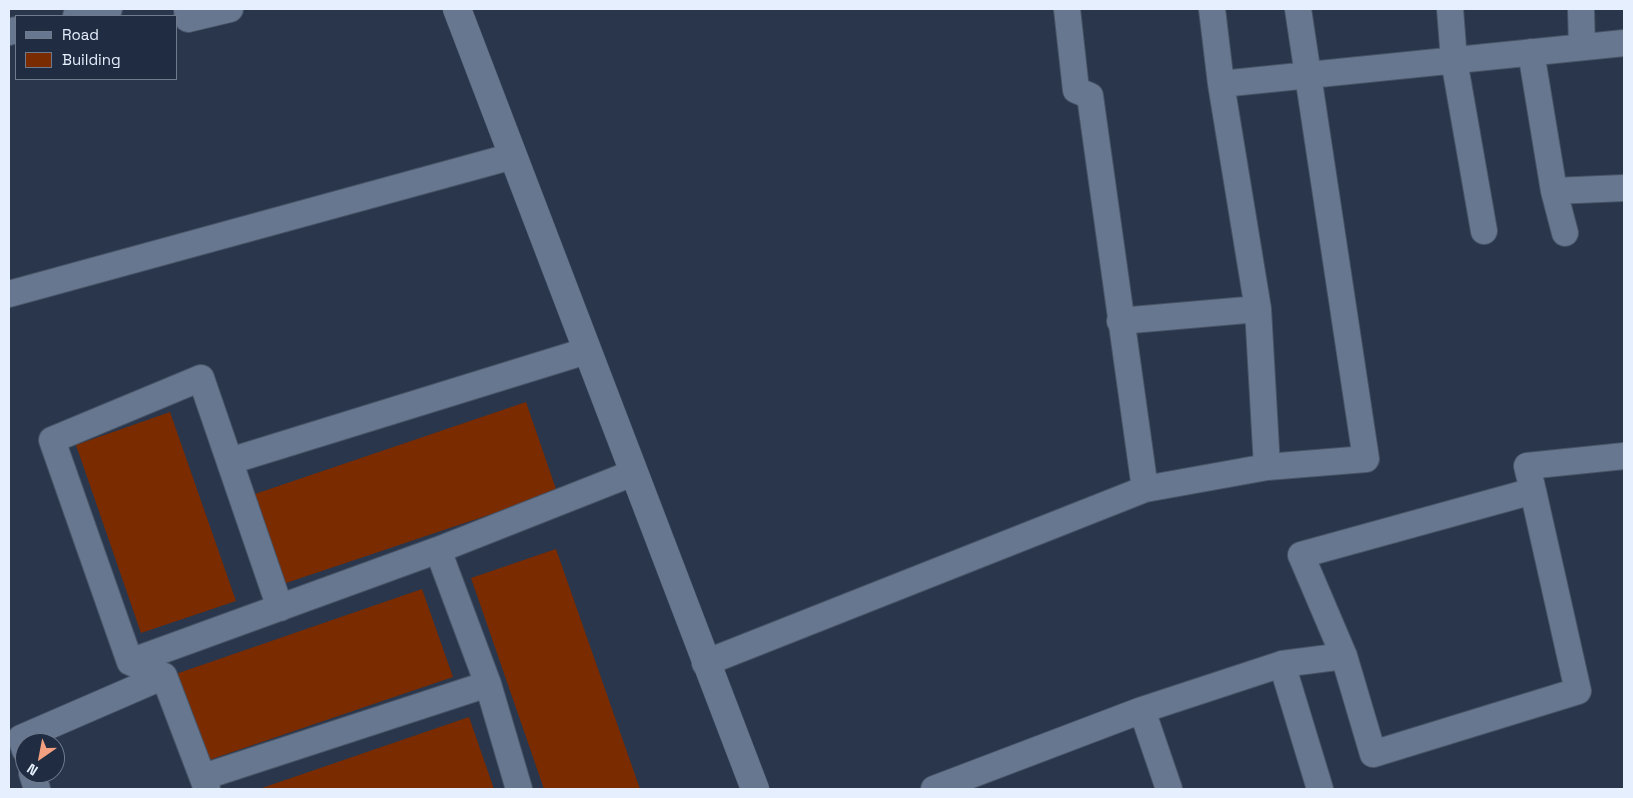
<!DOCTYPE html>
<html>
<head>
<meta charset="utf-8">
<style>
	body { margin:0 }
	#map { position:relative; width:1633px; height:798px; overflow:hidden; background:#29364c; font-family:"Space Grotesk",sans-serif }
	canvas { display:block }
	.frame { position:absolute; inset:0; border:10px solid #e6effd; pointer-events:none }
	.legend { position:absolute; left:15px; top:15px; width:162px; height:65px; box-sizing:border-box; background:#1f2c41; border:1px solid #6f7a8c; margin:0; padding:6px 9px; list-style:none; font-size:15px; color:#e6effd }
	.legend li { display:flex; align-items:center; gap:10px; height:25px }
	.legend b { width:25px; border:1px solid #6f7a8c }
	.north { position:absolute; left:15px; top:733px; width:50px; height:50px; box-sizing:border-box; background:#1f2c41; border:1px solid #6f7a8c; border-radius:50%; rotate:213deg; font-size:14px; font-weight:700; line-height:20px; text-align:center; color:#e6effd }
	.north::after { content:''; display:block; margin:auto; width:18px; height:22px; background:#f2a07f; clip-path:polygon(50% 0,100% 100%,50% 72%,0 100%) }
</style>
</head>
<body>
<div id="map">
<canvas width="1633" height="798"></canvas>
<div class="frame"></div>
<ul class="legend">
<li><b style="height:6px;background:#687790"></b>Road</li>
<li><b style="height:14px;background:#7a2c00"></b>Building</li>
</ul>
<div class="north">N</div>
</div>
<script>
const c = document.querySelector('canvas').getContext('2d');
c.lineJoin = 'round';
function paint(path, color) { c.fillStyle = color; c.fill(path, 'evenodd'); }
const shape = rows => new Path2D(rows.map(r => 'M' + r).join(''));
function strokePath(path, color, width, dash) { c.strokeStyle = color; c.lineWidth = width; c.lineCap = dash ? 'butt' : 'round'; c.setLineDash(dash || []); c.stroke(path); }
const building = shape([
	[526,402,557,492,283,584,252,495],
	[170,412,236,601,141,633,76,445],
	[556,549,640,789,544,789,471,578],
	[422,589,453,677,200,763,170,676],
	[469,717,494,789,259,789]
]);
const minor = shape([
	[187,9,188,19,230,9],
	[1067,9,1076,90,1090,96,1145,489],
	[1212,9,1221,84,1258,309,1267,467],
	[1450,9,1454,60,1484,231],
	[1581,9,1582,47],
	[76,16,109,9],
	[9,32,16,30],
	[1531,52,1554,191,1565,233],
	[1221,84,1624,43],
	[1554,191,1624,188],
	[9,294,513,156],
	[1120,321,1258,309],
	[230,461,586,351],
	[1533,491,1301,555,1344,656,1373,754,1578,691,1533,491,1527,466,1624,456],
	[438,550,488,684,519,789],
	[130,662,438,550,633,473],
	[705,663,1145,489,1267,467,1366,459,1298,9],
	[1282,664,1320,789],
	[1142,710,1169,789],
	[25,750,21,738,164,676],
	[32,773,37,789],
	[203,777,488,684],
	[207,789,164,676,130,662,52,440,201,378,280,608],
	[934,789,1142,710,1282,664,1344,656]
]);
const tertiary = shape([
	[457,9,755,789]
]);
paint(building, '#7a2c00');
strokePath(minor, '#485466', 28);
strokePath(tertiary, '#485466', 29);
strokePath(minor, '#687790', 26);
strokePath(tertiary, '#687790', 28);
</script>
</body>
</html>
